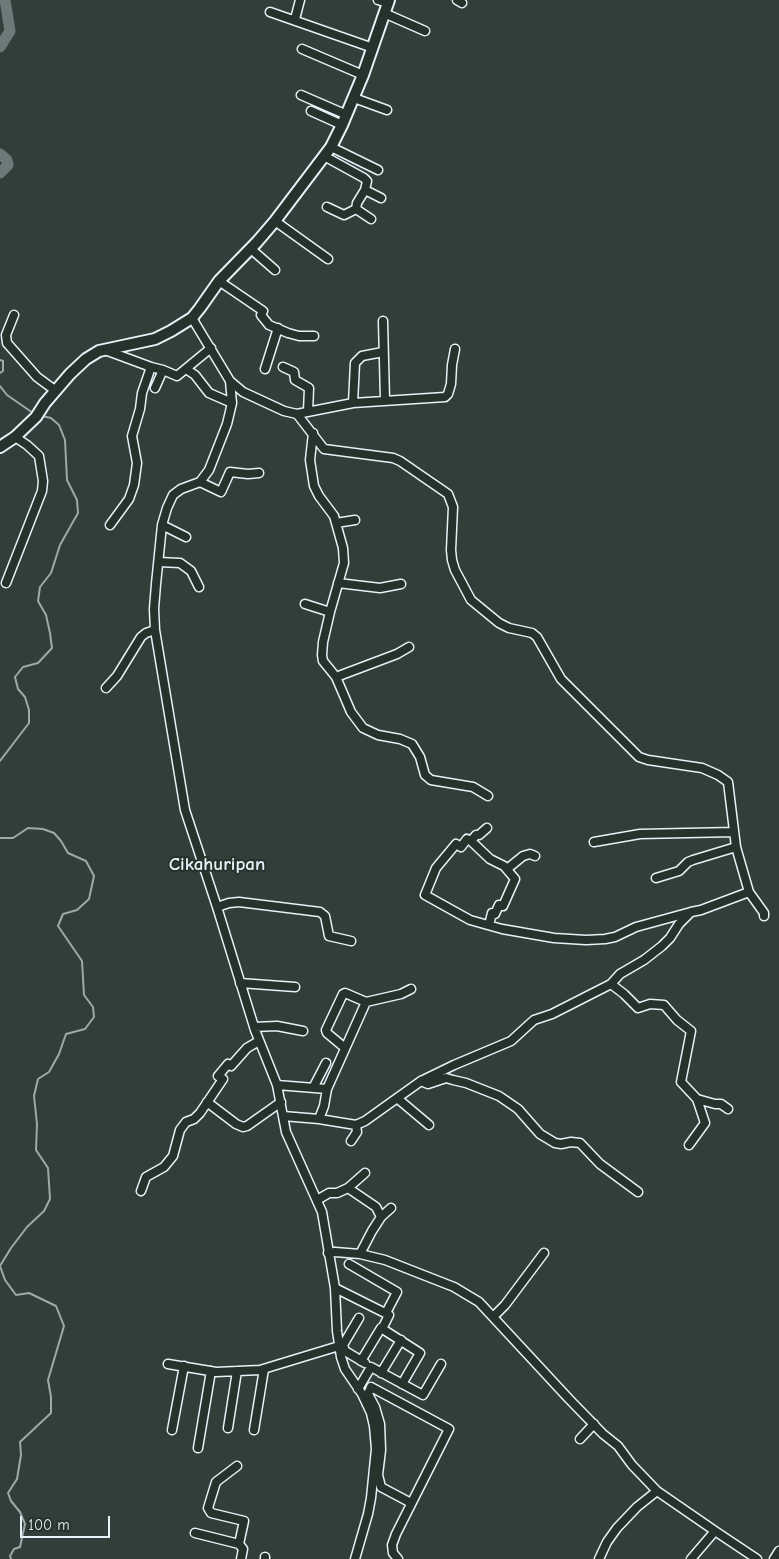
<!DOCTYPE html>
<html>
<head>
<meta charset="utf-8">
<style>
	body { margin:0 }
	#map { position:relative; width:779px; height:1559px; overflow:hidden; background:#323e39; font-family:"Comic Neue",sans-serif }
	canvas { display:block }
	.scale { position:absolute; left:20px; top:1516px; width:90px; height:22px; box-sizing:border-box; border:2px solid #e8f1f8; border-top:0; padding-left:6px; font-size:15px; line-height:18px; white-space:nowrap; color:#e8f1f8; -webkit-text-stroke:4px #26332d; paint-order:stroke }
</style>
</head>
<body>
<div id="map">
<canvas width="779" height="1559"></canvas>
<div class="scale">100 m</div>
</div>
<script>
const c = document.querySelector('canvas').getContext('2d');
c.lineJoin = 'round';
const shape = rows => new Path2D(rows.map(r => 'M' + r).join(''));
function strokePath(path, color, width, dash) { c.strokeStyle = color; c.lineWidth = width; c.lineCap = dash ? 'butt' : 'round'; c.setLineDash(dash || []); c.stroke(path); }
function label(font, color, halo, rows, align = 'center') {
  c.font = font + ' "Comic Neue",sans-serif'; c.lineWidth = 4; c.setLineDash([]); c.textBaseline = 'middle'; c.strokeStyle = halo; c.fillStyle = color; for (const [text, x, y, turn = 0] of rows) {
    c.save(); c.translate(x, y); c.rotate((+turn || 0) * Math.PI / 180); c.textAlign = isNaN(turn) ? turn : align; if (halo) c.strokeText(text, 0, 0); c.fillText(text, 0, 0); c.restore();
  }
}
const stream = shape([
	[0,360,3,361,3,371,0,373],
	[0,386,7,395,33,413],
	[0,761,29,723,29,710,25,697,18,689,15,677,23,667,38,663,52,648,50,633,46,615,38,601,40,587,51,573,60,545,78,513,77,500,67,480,65,440,59,425,51,418,42,416],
	[0,838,13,838,28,828,43,829,54,833,61,841,68,853,86,861,94,876,89,899,77,910,63,914,58,926,82,961,84,995,93,1007,94,1017,85,1029,66,1034,59,1054,49,1072,38,1079,34,1096,37,1124,36,1150,48,1168,50,1199,44,1211,27,1227,11,1248,0,1266,5,1280,16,1295,29,1293,56,1306,64,1326,48,1380,51,1397,51,1413,20,1442,21,1455,17,1479,8,1493,11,1501,20,1512,25,1524,20,1547,14,1549,10,1556,11,1559]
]);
const river = shape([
	[0,47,10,31,5,0],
	[0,154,7,160,8,165,0,173]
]);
const minor = shape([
	[378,0,388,3],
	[457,0,462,3],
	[270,12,373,48],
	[384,13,425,31],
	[295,19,300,0],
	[302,49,363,75],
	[301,95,347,115],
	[354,98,387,110],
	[311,111,342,125],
	[331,147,378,170],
	[324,156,364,178,367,181,365,190,357,203,356,209,371,219],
	[365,190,381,198],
	[327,207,344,215,356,209],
	[275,221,328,259],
	[251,249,275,270],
	[219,281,263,311,261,315,269,325,288,333,299,336,314,336],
	[14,315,6,335,7,343,37,377,56,391],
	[192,318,230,381,232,403,227,424,209,470,200,482,181,489,173,495,167,508,162,525,156,584,154,609,155,630,185,810,217,907,255,1030,277,1085,286,1132,322,1212,335,1288,337,1331,341,1357,345,1369,362,1394,371,1413,374,1426,376,1449,371,1498,368,1514,355,1559],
	[383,321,385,400],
	[105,350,151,367,142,393,140,409,132,436,137,463,134,485,129,499,110,525],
	[151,367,163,370,177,376,211,348],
	[283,367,294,372,295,380,309,388,308,412],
	[186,369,195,375,209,393,232,403],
	[265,369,278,328],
	[230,381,243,392,284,411,297,414,324,449,393,458,400,461,448,494,453,507,451,550,452,560,455,570,471,600,499,623,509,628,532,633,537,637,561,679,639,757,648,760,702,768,718,775,728,782,736,847,749,892],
	[155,388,163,370],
	[353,403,355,363,362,356,383,352],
	[297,414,353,403,445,397,448,394,451,384,452,365,455,349],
	[313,433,310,460,314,486,319,496,334,516,343,548,344,563,330,612,323,642,322,655,323,661,336,677,351,712,363,728,378,735,400,739,412,744,420,757,425,775,431,780,473,787,488,796],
	[200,482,221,492,230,472,248,474,259,473],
	[336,523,355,520],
	[162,525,186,537],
	[159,562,180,563,191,571,199,587],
	[6,583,42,491,43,481,39,456,27,445,15,437],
	[338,583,380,588,401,584],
	[305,604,330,612],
	[336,677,397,654,409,647],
	[106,688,117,676,141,637,146,633,155,630],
	[487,828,479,835,476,835,471,841,467,839,461,847,456,844,436,868,425,895,470,920,502,929,554,938,586,940,605,939,615,937,636,927,691,912],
	[471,841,490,859,504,866,515,879,503,906,499,905,495,914,492,913,489,925],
	[594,842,640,834,734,832],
	[507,869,523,856,530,854,535,856],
	[656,878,679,871,688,862,693,860,736,847],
	[217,907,229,903,239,902,320,912,325,916,329,936,351,941],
	[240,983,295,987],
	[611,984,624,994,638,1008,650,1004,664,1005,677,1020,691,1031,681,1082,697,1099,705,1123,689,1145],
	[366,1002,401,994,411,989],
	[254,1027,277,1026,303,1031],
	[421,1081,428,1084,446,1078,453,1080,466,1083,499,1096,518,1109,540,1134,555,1143,561,1144,571,1142,580,1143,600,1164,638,1192],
	[277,1085,327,1089,366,1002,345,993,343,994,326,1030,327,1033,345,1048],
	[313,1088,326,1063],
	[397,1098,429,1125],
	[697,1099,715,1104,721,1104,728,1109],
	[207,1102,236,1124,243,1127,247,1126,281,1102],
	[283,1116,319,1119,356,1125,365,1121,421,1081,454,1065,511,1041,534,1020,552,1014,611,984,620,974,644,960,662,946,670,938,679,924,691,912,701,910,749,892,764,913,764,916],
	[319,1119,324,1106,327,1089],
	[351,1141,357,1132,356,1125],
	[348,1188,376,1207,381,1217,372,1231,360,1254],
	[141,1191,146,1177,164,1167,173,1156,180,1130,186,1122,194,1119,200,1113,223,1079,218,1076,228,1064,231,1066,247,1048,259,1041],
	[317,1200,329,1193,337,1193,348,1188,365,1173],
	[381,1217,391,1208],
	[328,1253,335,1252,360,1254,385,1260,454,1287,479,1302,569,1399,603,1434,618,1446,632,1465,657,1491,715,1531,691,1559],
	[349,1264,397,1292,386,1313],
	[335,1288,389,1315,384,1325],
	[493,1317,505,1305,544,1253],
	[359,1318,343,1345,345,1351,365,1363],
	[361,1361,381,1328,420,1353,402,1384],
	[168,1364,216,1372,260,1370,339,1346],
	[381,1373,401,1340],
	[358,1389,371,1367,423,1395,441,1364],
	[228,1428,237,1371],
	[172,1430,184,1366],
	[254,1430,264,1369],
	[580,1439,594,1424],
	[198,1448,211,1371],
	[237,1466,216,1482,208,1508,211,1513,244,1521,239,1544,243,1549,241,1559],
	[715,1531,757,1559],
	[195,1533,239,1544],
	[265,1559,265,1557],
	[398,1559,393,1553,392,1545,396,1534,449,1429,371,1387,368,1394,375,1407,380,1424,381,1450,378,1475,381,1487,411,1503],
	[599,1559,607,1542,617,1528,637,1507,657,1491],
	[774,1559,779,1551]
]);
const major = shape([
	[0,447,15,437,36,417,45,403,70,374,86,359,99,351,155,339,171,331,192,318,200,308,219,281,257,242,275,221,331,147,342,125,363,75,389,0]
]);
const quarterNames = [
	["Cikahuripan",217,865]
];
strokePath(stream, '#9ea9ab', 2);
strokePath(river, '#6d7978', 11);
strokePath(minor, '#e8f1f8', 11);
strokePath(major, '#e8f1f8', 14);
strokePath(minor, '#26332d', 8);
strokePath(major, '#26332d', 10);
label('bold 19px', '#e8f1f8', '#26332d', quarterNames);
</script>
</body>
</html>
